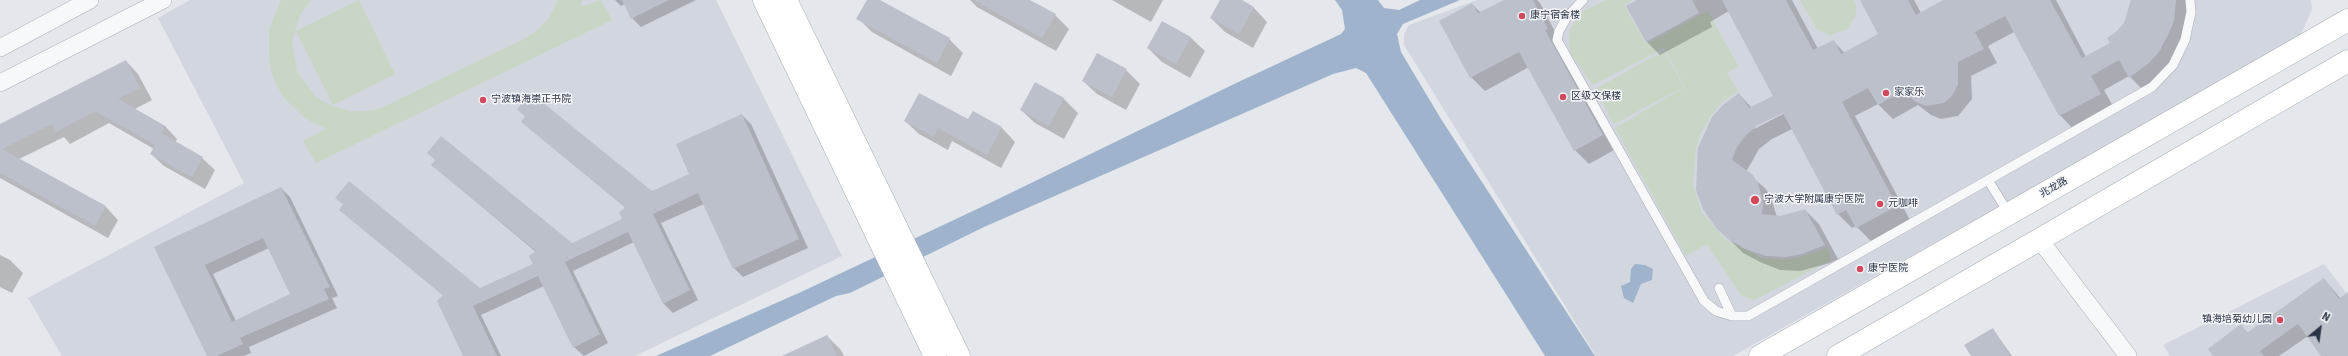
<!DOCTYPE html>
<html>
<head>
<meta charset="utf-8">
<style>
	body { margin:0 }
	#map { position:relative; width:2348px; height:356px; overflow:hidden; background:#e4e7ec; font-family:"Source Sans 3",sans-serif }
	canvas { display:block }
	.north { position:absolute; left:2300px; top:308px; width:40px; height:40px; -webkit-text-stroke:3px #f4f6f9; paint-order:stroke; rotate:29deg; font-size:11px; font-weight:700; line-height:16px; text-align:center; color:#2b3445 }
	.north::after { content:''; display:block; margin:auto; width:14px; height:18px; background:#2b3445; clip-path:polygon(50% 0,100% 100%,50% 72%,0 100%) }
</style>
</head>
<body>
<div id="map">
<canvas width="2348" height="356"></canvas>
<div class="north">N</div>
</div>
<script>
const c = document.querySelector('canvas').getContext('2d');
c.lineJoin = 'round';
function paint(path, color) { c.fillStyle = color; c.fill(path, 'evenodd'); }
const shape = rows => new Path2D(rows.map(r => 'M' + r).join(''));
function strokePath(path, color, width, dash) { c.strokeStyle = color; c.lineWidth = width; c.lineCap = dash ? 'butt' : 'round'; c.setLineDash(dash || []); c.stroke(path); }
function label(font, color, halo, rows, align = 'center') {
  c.font = font + ' "Source Sans 3","Noto Sans SC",sans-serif'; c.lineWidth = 3; c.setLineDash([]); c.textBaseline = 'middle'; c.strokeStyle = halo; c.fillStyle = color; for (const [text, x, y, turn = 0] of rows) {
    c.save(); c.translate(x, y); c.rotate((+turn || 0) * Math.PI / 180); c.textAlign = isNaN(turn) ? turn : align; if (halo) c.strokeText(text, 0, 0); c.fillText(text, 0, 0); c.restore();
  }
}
const built = shape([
	[190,0,716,0,842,256,635,356,62,356,28,298,244,183,158,18],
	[1477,0,2311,0,2312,10,2299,38,1733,356,1596,356,1404,45,1404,34,1409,25],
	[2324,264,2348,295,2348,356,2170,356,2163,345]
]);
const green = shape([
	[281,0,311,0,300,15,292,42,297,72,317,98,332,106,350,111,366,111,379,109,526,38,540,28,550,16,558,0,582,0,581,7,601,0,612,20,316,163,303,141,326,129,305,118,285,99,277,86,271,70,269,57,269,30],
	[359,0,395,74,333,105,296,31],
	[1607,0,1633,0,1624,5,1646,44,1708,11,1738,66,1727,73,1738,91,1722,102,1711,116,1700,135,1696,149,1693,185,1702,213,1725,239,1760,257,1780,260,1797,258,1817,252,1826,247,1830,253,1830,261,1754,300,1742,296,1707,244,1686,256,1615,128,1685,87,1664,48,1593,85,1570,53,1569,31,1583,11],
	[1800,0,1854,0,1856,4,1856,15,1846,30,1829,35,1817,29],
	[1664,51,1684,87,1614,124,1595,89]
]);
const water = shape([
	[1335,0,1378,0,1384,8,1399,10,1420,0,1460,0,1403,24,1397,34,1401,52,1441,119,1595,356,1545,356,1366,73,1356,68,1333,74,984,227,850,293,836,296,710,356,656,356,801,292,992,202,1232,85,1341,34,1345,29,1342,10],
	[1635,264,1645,265,1653,269,1652,280,1641,284,1633,303,1624,298,1621,286,1630,282,1631,269]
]);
const shadow = shape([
	[615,0,696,0,641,27,632,18,625,4,621,6],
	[868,0,878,0,949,39,963,53,951,76,872,32,858,18],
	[970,0,1028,0,1055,15,1069,29,1056,51,977,7],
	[1112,0,1163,0,1151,22],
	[1221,0,1240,0,1254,8,1267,22,1253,48,1225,32,1211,18],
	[1506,0,1537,0,1540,3,1616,149,1589,164,1575,150,1529,67,1485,91,1471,77,1472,4,1481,13],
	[1639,0,1792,0,1818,49,1833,41,1845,53,1880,34,1861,0,1914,0,1921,13,1945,0,2056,0,2086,57,2111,43,2125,23,2131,0,2188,0,2187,35,2172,66,2144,91,2129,76,2104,90,2114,108,2073,129,2060,115,2014,32,1988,46,1997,63,1971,76,1972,99,1958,116,1941,119,1931,115,1918,105,1893,119,1878,104,1855,116,1910,220,1871,241,1856,226,1852,228,1838,214,1792,129,1772,139,1759,149,1746,172,1766,189,1771,198,1777,217,1805,210,1819,224,1838,259,1830,263,1800,271,1780,270,1760,262,1743,253,1717,227,1739,94,1752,108,1775,96,1729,11,1710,22,1712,27,1660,55,1646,41],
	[1784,111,1785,113,1754,129,1753,127],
	[1162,22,1191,38,1205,51,1190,78,1162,62,1148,48],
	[126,61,138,74,152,100,135,109,165,126,177,139,175,143,202,158,215,170,205,189,164,166,151,154,154,149,109,123,70,144,64,137,19,159,106,207,118,220,108,238,0,178,0,125],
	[1126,70,1140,84,1126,110,1097,94,1083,81],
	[1035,83,1064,99,1078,113,1064,139,1035,123,1021,110],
	[973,112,1002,128,1015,142,1001,168,952,141,948,150,919,134,905,121,968,121],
	[742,115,751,124,808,248,743,277,734,268,704,204,661,223,698,300,673,313,664,304,634,242,573,271,608,343,584,356,574,347,544,286,481,315,501,356,465,356,444,296,340,210,480,289,534,264,536,252,432,165,572,244,624,220,626,208,522,122,652,192,691,175],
	[281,188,290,197,338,296,332,298,337,308,249,347,251,353,244,356,208,356,156,247],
	[269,248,292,295,236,321,213,274],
	[0,255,10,260,23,273,12,293,0,287],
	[2324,279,2341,299,2348,299,2348,356,2322,356,2308,336,2279,356,2214,356,2241,326,2248,333],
	[1993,329,2012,356,1972,356],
	[827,336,841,350,844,356,803,356]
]);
const building = shape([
	[622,0,669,0,631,19],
	[867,0,880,0,950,38,937,63,856,19],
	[974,0,1030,0,1056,14,1042,38],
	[1220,0,1242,0,1254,7,1239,34,1210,18],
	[1504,0,1533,0,1548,29,1545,30,1603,135,1574,151,1519,52,1470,78,1439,21,1472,3,1478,13],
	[1637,0,1692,0,1699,13,1646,42,1626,6],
	[1722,0,1786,0,1813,50,1834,40,1841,54,1878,34,1860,0,1908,0,1916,15,1943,0,2050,0,2082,58,2110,43,2107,38,2117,31,2124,23,2131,0,2176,0,2174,21,2168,35,2159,52,2149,63,2129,78,2119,60,2091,76,2101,94,2059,116,2005,16,1975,32,1984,49,1958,62,1958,85,1951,97,1944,103,1926,106,1916,102,1903,91,1878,105,1868,88,1842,102,1897,206,1856,228,1846,210,1837,215,1783,113,1758,125,1746,135,1737,147,1732,160,1752,174,1758,183,1763,203,1762,214,1782,216,1805,209,1825,245,1802,254,1786,257,1766,256,1745,249,1728,239,1716,228,1703,209,1696,190,1698,148,1712,117,1724,104,1739,93,1749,108,1773,96],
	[1162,21,1191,37,1176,64,1147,48],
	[1097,53,1127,69,1112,97,1082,81],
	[126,60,140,88,118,99,165,126,161,133,203,157,192,177,150,154,155,145,95,111,56,132,52,124,2,149,106,206,95,226,0,173,0,124],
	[1035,82,1064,98,1049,126,1020,110],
	[531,93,652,191,689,174,676,144,742,114,799,239,733,269,698,193,653,214,690,290,663,304,628,232,565,262,600,334,573,348,538,276,473,306,497,356,463,356,437,301,443,295,339,210,343,204,335,198,349,181,480,288,533,264,529,256,536,251,431,165,435,160,427,153,441,136,572,243,622,219,619,213,625,207,521,122,525,116,517,109],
	[919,93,968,119,973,111,1002,127,987,155,938,128,934,137,904,121],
	[281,187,330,287,324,289,329,299,240,338,243,344,217,356,207,356,154,247],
	[263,238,290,294,232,322,205,265],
	[2324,278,2339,299,2348,292,2348,356,2321,356,2298,324,2260,351,2264,356,2213,356,2208,349,2241,324,2247,333],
	[1993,328,2010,356,1971,356,1964,345],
	[827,335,837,356,782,356]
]);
const lane = shape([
	[1583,0,1567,17,1559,31,1557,40,1704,301,1716,311,1732,316,1748,316,2152,87,2173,65,2185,40,2191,12,2190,0],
	[1988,180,2009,214],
	[1719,288,1732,316]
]);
const street = shape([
	[0,48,90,0],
	[0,83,163,0],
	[2039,239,2128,356]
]);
const secondary = shape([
	[764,0,935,356],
	[786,0,959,356],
	[1760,356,2348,20],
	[1838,356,2348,61]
]);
const markers = [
	[1522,16,4,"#d1495b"],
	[1886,93,4,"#d1495b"],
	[1563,97,4,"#d1495b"],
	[483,100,4,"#d1495b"],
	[1755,200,5,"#d1495b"],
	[1880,204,4,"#d1495b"],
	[1860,269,4,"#d1495b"],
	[2280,320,4,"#d1495b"]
];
const poiNames = [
	["康宁宿舍楼",1530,16],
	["家家乐",1894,93],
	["区级文保楼",1571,97],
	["宁波镇海崇正书院",491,100],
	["宁波大学附属康宁医院",1764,200],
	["元咖啡",1888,204],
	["康宁医院",1868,269],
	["镇海培菊幼儿园",2272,320,"right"]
];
const streetNames = [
	["兆龙路",2054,188,-30]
];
paint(built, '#d2d6de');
paint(green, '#c9d6c5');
paint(water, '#9fb4cc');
paint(shadow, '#0003');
paint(building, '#bbc0ca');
strokePath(lane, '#a9aeb7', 10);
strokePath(street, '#a9aeb7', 18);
strokePath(secondary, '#a9aeb7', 23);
strokePath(lane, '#f7f8fa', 9);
strokePath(street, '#f7f8fa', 17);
strokePath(secondary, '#fff', 22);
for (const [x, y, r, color] of markers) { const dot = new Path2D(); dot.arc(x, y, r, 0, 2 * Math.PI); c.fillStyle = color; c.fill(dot); strokePath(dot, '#f4f6f9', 1.5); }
label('10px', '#2b3445', '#f4f6f9', poiNames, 'left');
label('10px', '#2b3445', '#f4f6f9', streetNames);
</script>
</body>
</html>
